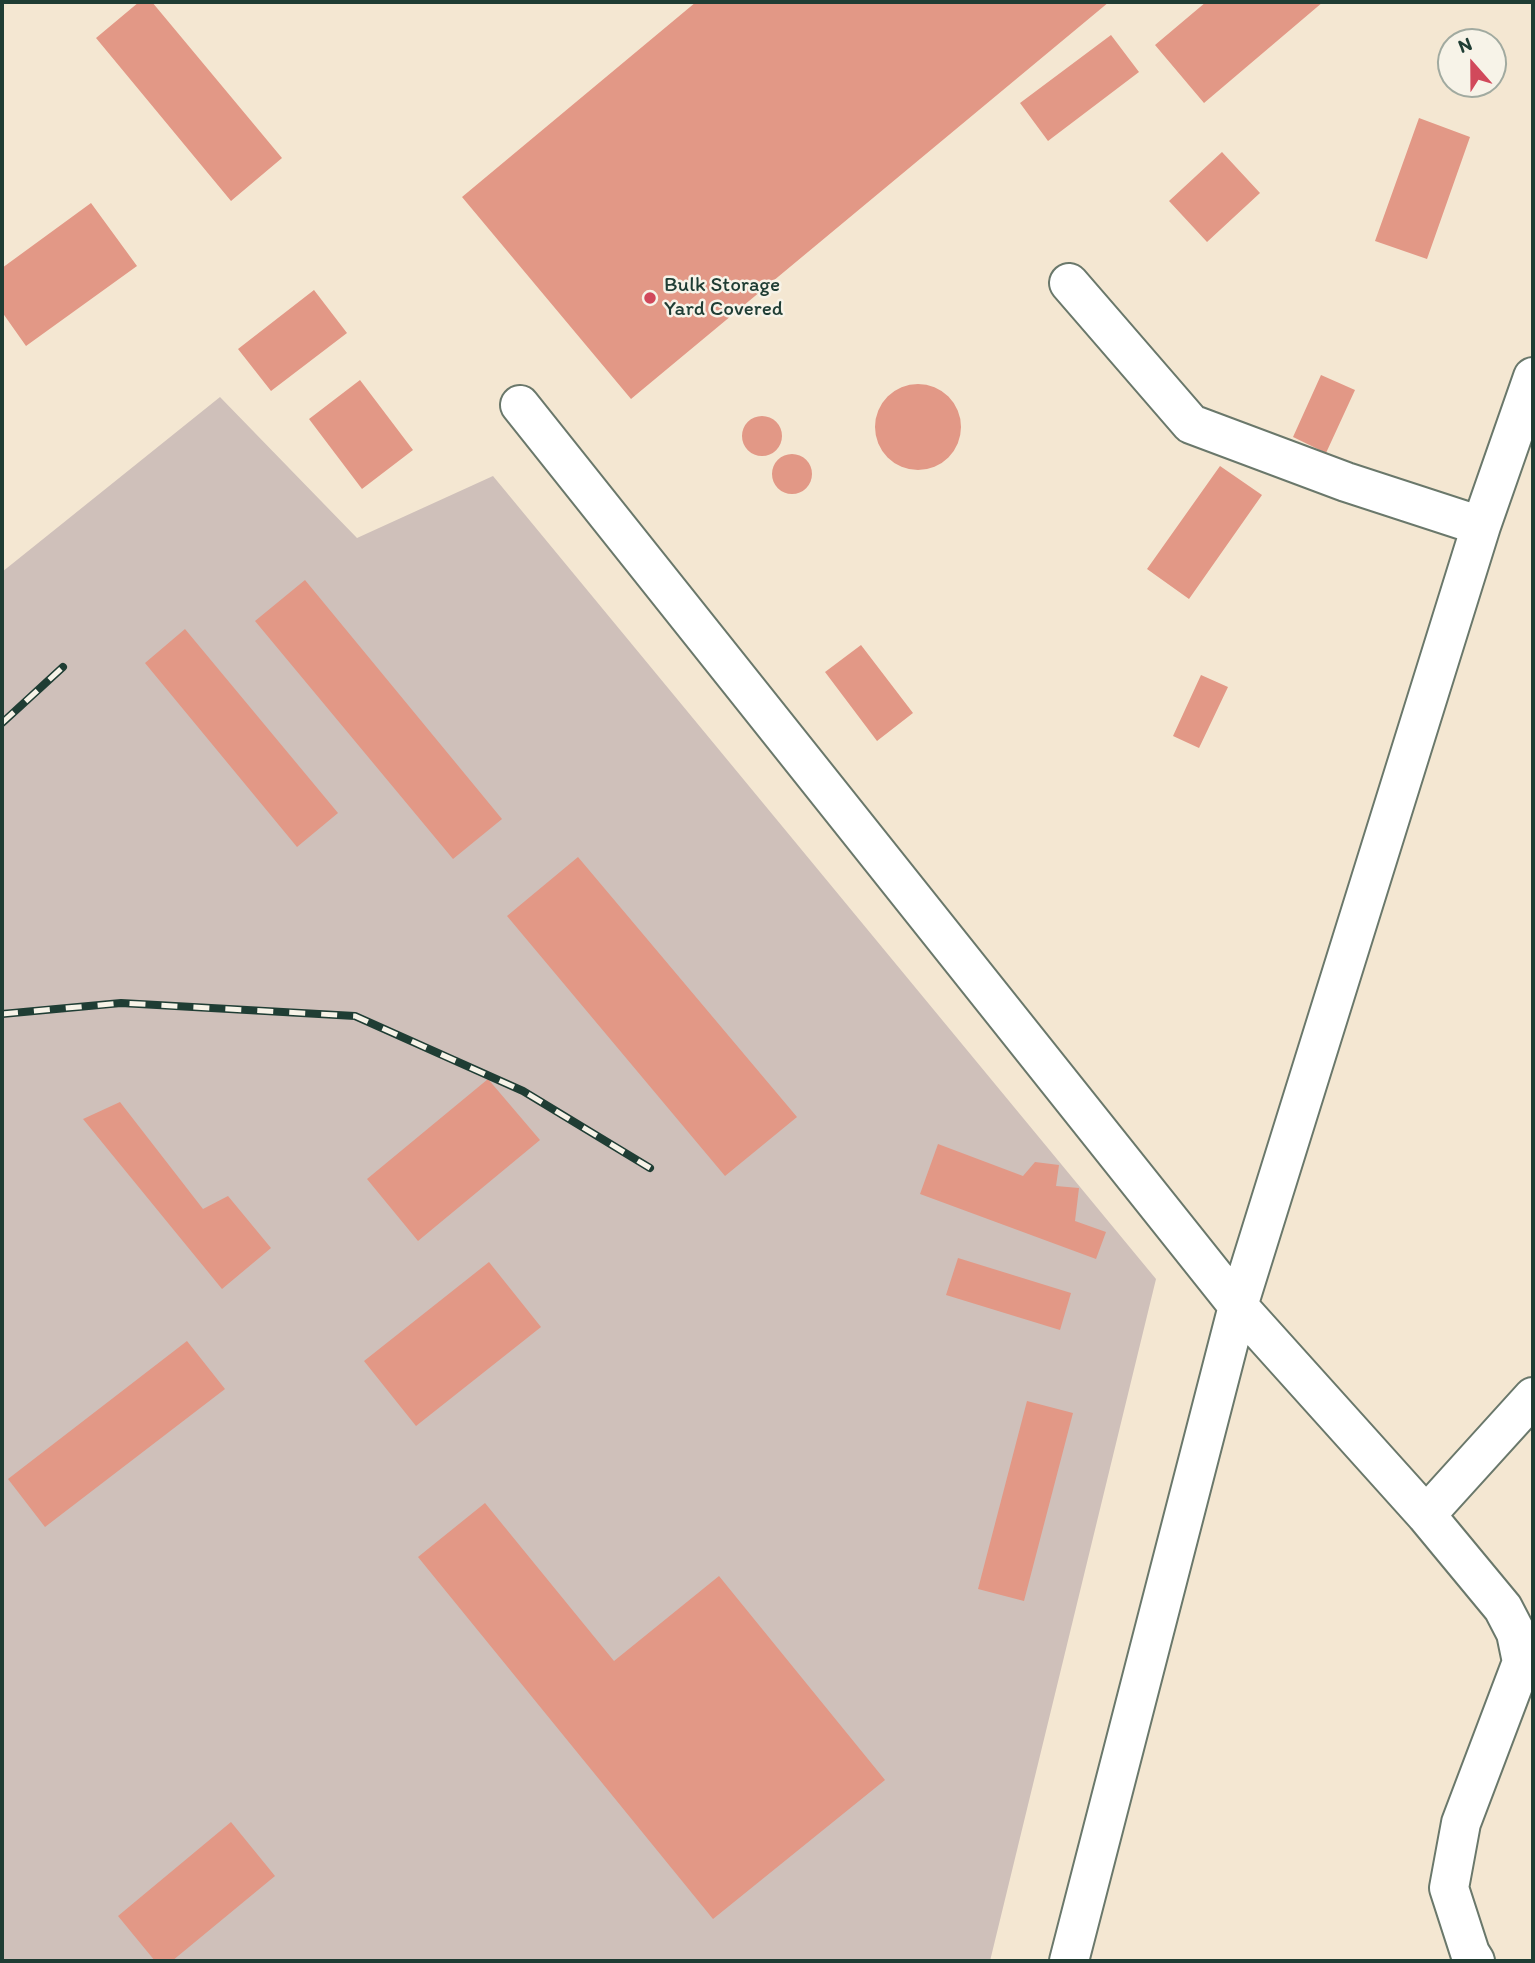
<!DOCTYPE html>
<html>
<head>
<meta charset="utf-8">
<style>
	body { margin:0 }
	#map { position:relative; width:1535px; height:1963px; overflow:hidden; background:#f4e7d2; font-family:Itim,sans-serif }
	canvas { display:block }
	.frame { position:absolute; inset:0; border:4px solid #1f3d34; pointer-events:none }
	.north { position:absolute; left:1437px; top:28px; width:70px; height:70px; box-sizing:border-box; background:#f7f3e8; border:2px solid #a1aaa0; border-radius:50%; rotate:339deg; font-size:19px; font-weight:700; line-height:28px; text-align:center; color:#1f3d34 }
	.north::after { content:''; display:block; margin:auto; width:24px; height:32px; background:#d1495b; clip-path:polygon(50% 0,100% 100%,50% 72%,0 100%) }
</style>
</head>
<body>
<div id="map">
<canvas width="1535" height="1963"></canvas>
<div class="frame"></div>
<div class="north">N</div>
</div>
<script>
const c = document.querySelector('canvas').getContext('2d');
c.lineJoin = 'round';
function paint(path, color) { c.fillStyle = color; c.fill(path, 'evenodd'); }
const shape = rows => new Path2D(rows.map(r => 'M' + r).join(''));
function strokePath(path, color, width, dash) { c.strokeStyle = color; c.lineWidth = width; c.lineCap = dash ? 'butt' : 'round'; c.setLineDash(dash || []); c.stroke(path); }
function label(font, color, halo, rows, align = 'center') {
  c.font = font + ' Itim,sans-serif'; c.lineWidth = 5; c.setLineDash([]); c.textBaseline = 'middle'; c.strokeStyle = halo; c.fillStyle = color; for (const [text, x, y, turn = 0] of rows) {
    c.save(); c.translate(x, y); c.rotate((+turn || 0) * Math.PI / 180); c.textAlign = isNaN(turn) ? turn : align; if (halo) c.strokeText(text, 0, 0); c.fillText(text, 0, 0); c.restore();
  }
}
const industrial = shape([
	[220,397,357,538,493,476,1156,1279,990,1961,2,1961,2,572]
]);
const building = shape([
	[139,2,152,2,282,158,231,201,96,38],
	[696,2,1109,2,631,399,462,197],
	[1206,2,1323,2,1204,103,1155,45],
	[1111,35,1139,72,1048,141,1020,103],
	[1419,118,1470,137,1427,259,1375,241],
	[1222,152,1260,193,1207,242,1169,201],
	[91,203,137,266,26,346,2,312,2,268],
	[314,290,347,333,271,391,238,349],
	[1321,375,1355,390,1326,453,1293,437],
	[360,380,413,450,362,489,309,419],
	'875 427a43 43 0 1 1 86 0a43 43 0 1 1-86 0Z',
	'742 436a20 20 0 1 1 40 0a20 20 0 1 1-40 0Z',
	'772 474a20 20 0 1 1 40 0a20 20 0 1 1-40 0Z',
	[1220,466,1262,495,1189,599,1147,569],
	[305,580,502,819,453,859,255,621],
	[185,629,338,813,297,847,145,663],
	[861,645,913,713,877,741,825,672],
	[1201,675,1228,687,1199,748,1173,736],
	[578,857,797,1117,725,1176,507,916],
	[488,1079,540,1140,418,1241,367,1179],
	[120,1102,203,1209,228,1196,271,1248,222,1289,83,1119],
	[938,1144,1023,1176,1035,1162,1059,1165,1056,1186,1079,1188,1075,1221,1106,1232,1096,1259,920,1194],
	[958,1258,1071,1293,1060,1330,946,1295],
	[489,1262,541,1327,416,1426,364,1361],
	[187,1341,225,1389,45,1527,8,1479],
	[1027,1401,1073,1413,1024,1601,978,1589],
	[485,1503,614,1661,719,1576,885,1780,713,1919,418,1557],
	[231,1822,275,1876,172,1961,155,1961,118,1916]
]);
const minor = shape([
	[1069,283,1191,424,1346,482,1481,526],
	[520,405,1238,1306,1426,1515,1503,1608,1516,1633,1522,1662,1461,1823,1449,1888,1470,1953,1475,1961],
	[1426,1515,1533,1397],
	[1069,1961,1238,1306,1481,526,1533,377]
]);
const rail = shape([
	[2,723,63,667],
	[2,1014,121,1003,355,1016,523,1091,650,1168]
]);
const markers = [
	[650,298,7,"#d1495b"]
];
const poiNames = [
	["Bulk Storage",664,286],
	["Yard Covered",664,310]
];
paint(industrial, '#cfc0ba');
paint(building, '#e29886');
strokePath(minor, '#6a786b', 42);
strokePath(minor, '#fff', 38);
strokePath(rail, '#1f3d34', 8);
strokePath(rail, '#f7f3e8', 5, [16]);
for (const [x, y, r, color] of markers) { const dot = new Path2D(); dot.arc(x, y, r, 0, 2 * Math.PI); c.fillStyle = color; c.fill(dot); strokePath(dot, '#f7f3e8', 2.5); }
label('21px', '#1f3d34', '#f7f3e8', poiNames, 'left');
</script>
</body>
</html>
